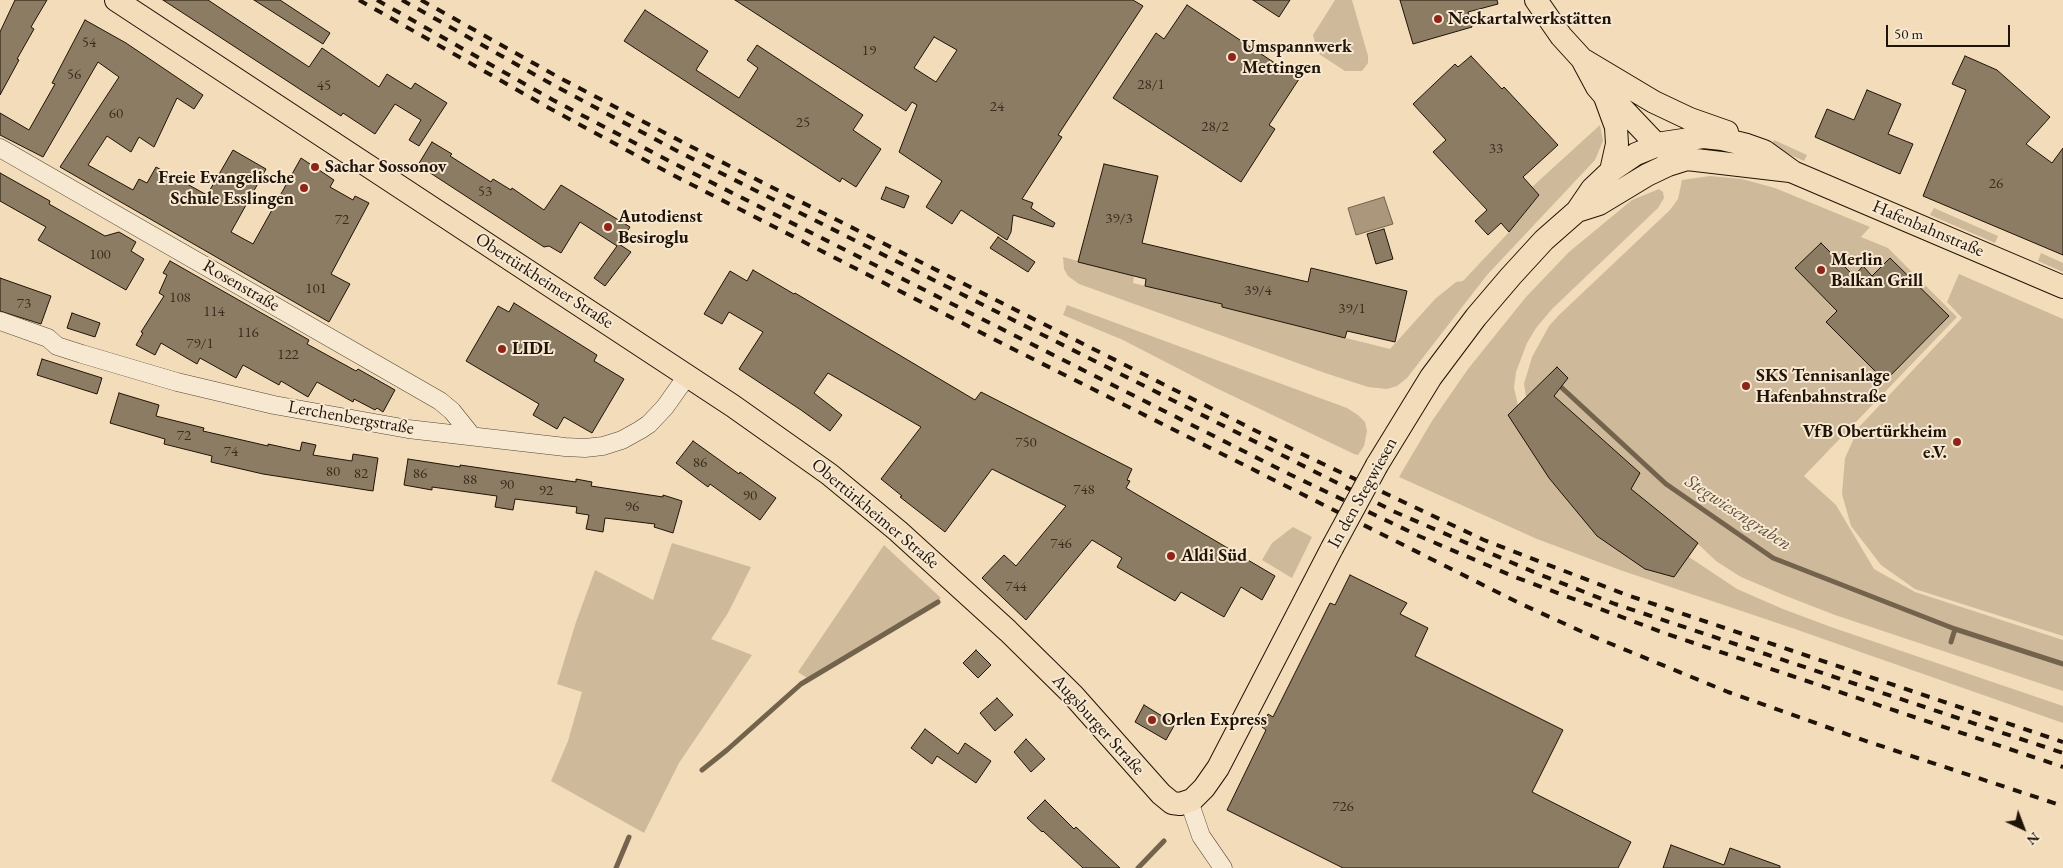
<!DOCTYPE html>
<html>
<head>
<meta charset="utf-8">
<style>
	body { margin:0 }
	#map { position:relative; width:2063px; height:868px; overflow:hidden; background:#f2dcb9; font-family:"EB Garamond",serif }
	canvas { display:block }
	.north { position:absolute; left:1998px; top:803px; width:50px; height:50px; -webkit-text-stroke:4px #f7e8d2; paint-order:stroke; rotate:137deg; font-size:14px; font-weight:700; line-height:20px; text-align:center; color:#201307 }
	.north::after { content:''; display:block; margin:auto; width:18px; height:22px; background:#201307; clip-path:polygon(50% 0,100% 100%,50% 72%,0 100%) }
	.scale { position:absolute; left:1886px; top:25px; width:124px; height:22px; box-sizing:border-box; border:2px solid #201307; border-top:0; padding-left:6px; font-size:15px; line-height:18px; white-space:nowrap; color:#201307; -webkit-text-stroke:4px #f7e8d2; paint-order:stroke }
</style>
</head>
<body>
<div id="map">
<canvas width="2063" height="868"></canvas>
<div class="north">N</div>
<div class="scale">50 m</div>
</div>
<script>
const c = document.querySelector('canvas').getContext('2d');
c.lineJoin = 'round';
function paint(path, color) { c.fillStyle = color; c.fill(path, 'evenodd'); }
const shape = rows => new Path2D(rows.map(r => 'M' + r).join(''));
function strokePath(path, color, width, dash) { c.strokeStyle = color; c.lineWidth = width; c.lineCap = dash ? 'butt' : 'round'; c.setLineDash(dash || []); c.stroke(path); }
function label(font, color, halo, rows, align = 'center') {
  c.font = font + ' "EB Garamond",serif'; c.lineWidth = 4; c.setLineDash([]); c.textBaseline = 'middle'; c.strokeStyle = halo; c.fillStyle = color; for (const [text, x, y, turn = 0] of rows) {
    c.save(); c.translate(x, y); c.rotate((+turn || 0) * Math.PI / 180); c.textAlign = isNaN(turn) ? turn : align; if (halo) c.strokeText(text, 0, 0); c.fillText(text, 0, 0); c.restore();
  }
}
const green = shape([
	[1335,0,1352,0,1368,56,1368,63,1362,71,1345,71,1319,54,1316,47,1313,35],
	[1600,125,1603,141,1595,160,1487,275,1407,378,1397,386,1387,389,1368,387,1325,373,1079,284,1068,276,1064,269,1063,257,1134,276,1133,283,1222,304,1222,307,1390,349,1435,299,1456,282,1463,281,1509,232,1539,195,1532,187],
	[1774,140,1807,155,1804,161,1771,146],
	[1710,176,1742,179,1775,188,1870,227,1861,237,1888,248,1957,317,1804,476,1836,505,1874,569,1915,592,2063,640,2063,691,1835,615,1786,596,1741,577,1716,561,1698,544,1689,557,1737,589,1783,609,1831,627,2063,706,2063,723,1792,628,1620,570,1537,539,1399,477,1432,421,1468,369,1526,297,1569,252,1632,200,1659,189,1663,192,1664,198,1658,208,1552,309,1536,328,1527,343,1516,372,1514,388,1518,405,1526,397,1524,384,1532,357,1549,326,1558,316,1670,210,1678,199,1682,180],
	[1934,208,1998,236,1995,243,1930,215],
	[2041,253,2063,263,2063,272,2038,261],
	[1959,274,2063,319,2063,636,1915,589,1881,565,1851,526,1842,494,1845,458,1859,427,1962,318,1947,302],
	[1067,305,1347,408,1358,415,1365,422,1367,431,1364,446,1358,455,1354,454,1214,387,1123,340,1063,315],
	[1293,527,1312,537,1292,578,1262,560,1272,543],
	[672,543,751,567,728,613,711,639,752,655,679,763,644,833,551,781,568,741,582,692,557,684,576,622,595,570,653,600],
	[884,545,941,598,807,678,798,672]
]);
const water = shape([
	[1384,197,1393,224,1356,235,1348,208,1384,197]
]);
const stream = shape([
	[1561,387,1666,484,1773,558,1955,629],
	[1951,642,1955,629,2063,664],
	[702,770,727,750,801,684,938,602],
	[616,868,629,837],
	[1138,868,1164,841]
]);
const building = shape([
	[15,0,47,0,31,27,34,29,17,59,19,60,0,95,0,32,15,0],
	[163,0,208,0,309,67,322,48,379,87,387,74,411,89,415,83,447,103,419,146,409,140,421,120,395,104,375,134,343,113,341,116,163,0],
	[254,0,280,0,330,33,323,44,254,0],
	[735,0,1133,0,1143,6,1058,135,1062,137,1022,199,1033,203,1031,208,1055,223,1053,227,1013,215,1011,232,1007,240,961,210,952,224,926,207,942,181,899,152,917,105,912,102,906,111,735,0],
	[934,37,957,50,936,82,914,68,934,37],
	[1253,0,1290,0,1279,17,1253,0],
	[1400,0,1497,0,1498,4,1468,12,1472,27,1413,44,1400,0],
	[1187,5,1299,79,1269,125,1275,129,1241,182,1113,98,1156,33,1164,39,1187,5],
	[645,10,708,51,696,70,739,98,758,68,747,60,757,45,863,115,853,130,881,149,856,187,842,178,840,182,624,41,645,10],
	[85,20,126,43,203,95,194,109,177,98,154,147,139,137,131,152,107,136,88,165,133,190,139,179,147,183,156,167,207,195,233,150,266,169,231,232,253,244,301,158,334,180,330,187,353,200,355,196,369,203,331,274,350,284,329,322,60,167,119,77,98,62,43,157,0,135,0,113,29,130,55,84,52,83,85,20],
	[1471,56,1502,89,1504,87,1558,145,1523,177,1539,195,1509,232,1501,223,1488,235,1475,221,1487,210,1433,152,1446,140,1413,104,1455,64,1458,67,1471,56],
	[1965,56,1997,70,2050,117,2026,144,2052,163,2063,148,2063,255,1923,196,1966,90,1952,84,1965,56],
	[1867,90,1901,104,1888,134,1913,144,1900,174,1815,137,1827,109,1854,120,1867,90],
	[432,142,452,154,450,156,491,182,493,179,511,190,512,188,544,210,561,185,630,227,619,244,631,252,605,286,594,278,617,246,580,222,561,253,549,246,544,247,418,165,432,142],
	[1104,164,1158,176,1142,243,1308,282,1311,268,1407,291,1395,342,1347,331,1345,338,1298,326,1222,307,1222,304,1145,286,1146,279,1078,262,1104,164],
	[0,173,50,201,49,204,105,236,119,232,136,242,131,251,144,259,126,290,38,240,46,227,0,201,0,173],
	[886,187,909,196,904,208,881,199,886,187],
	[1384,229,1393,259,1376,264,1367,234,1384,229],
	[998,237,1035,262,1028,272,990,248,998,237],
	[1821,243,1854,276,1863,266,1872,276,1890,258,1949,316,1885,381,1826,322,1837,311,1795,268,1821,243],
	[170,261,309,340,307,344,356,371,358,369,395,390,383,412,377,408,375,410,354,399,353,402,317,382,308,397,281,381,279,385,243,365,236,378,200,358,197,364,161,343,155,355,136,345,143,333,141,332,164,296,159,293,167,275,163,273,170,261],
	[753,270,794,294,795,293,975,400,981,392,1132,469,1127,480,1130,481,1126,488,1275,576,1262,600,1241,587,1224,617,1181,592,1175,601,1117,567,1122,558,1092,540,1026,620,982,578,1004,555,1016,566,1066,506,992,469,945,532,900,497,902,496,881,479,921,427,828,373,814,393,842,415,830,431,801,410,739,369,763,332,729,312,722,324,704,314,730,271,747,281,753,270],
	[0,278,51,296,41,324,0,311,0,278],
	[514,303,597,355,594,361,624,379,592,433,564,417,557,429,533,415,539,404,466,361,498,306,509,312,514,303],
	[72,313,100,323,95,337,67,328,72,313],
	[42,359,102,378,97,394,37,375,42,359],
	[1557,367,1568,378,1554,396,1640,473,1631,489,1698,543,1674,577,1645,569,1597,536,1549,478,1508,415,1557,367],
	[119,393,159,405,156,416,204,428,203,431,268,446,268,444,300,451,302,442,316,445,313,455,352,461,353,454,378,458,373,491,263,474,211,462,212,456,164,444,165,439,110,423,119,393],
	[693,441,739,474,740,472,776,498,760,520,710,484,708,487,676,463,693,441],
	[408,459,460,467,460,465,576,482,576,479,592,482,591,486,663,497,663,495,682,501,673,533,654,527,655,524,605,518,603,532,586,529,589,515,576,513,577,507,515,499,513,510,495,507,497,496,432,487,432,490,404,485,408,459],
	[1350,575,1407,603,1400,614,1428,628,1415,656,1563,730,1532,792,1631,842,1618,868,1343,868,1227,810,1266,730,1262,727,1268,714,1273,717,1330,603,1335,605,1350,575],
	[976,650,991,665,978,678,963,663,976,650],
	[997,698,1013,715,995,731,980,713,997,698],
	[1144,705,1175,724,1166,740,1135,722,1144,705],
	[925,729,958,754,965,743,991,761,976,783,937,756,932,764,911,748,925,729],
	[1026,739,1045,759,1031,772,1014,752,1026,739],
	[1045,800,1074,829,1076,827,1120,868,1083,868,1043,831,1042,832,1027,818,1045,800],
	[1671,845,1724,865,1730,848,1780,866,1780,868,1663,868,1671,845]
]);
const minor = shape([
	[0,148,440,401,452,411,472,436],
	[0,321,48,338,57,346,82,354,177,382,274,405,408,429,565,447,585,448,603,446,622,440,640,430,649,424,665,407,687,376],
	[1189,801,1201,836,1223,868]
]);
const major = shape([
	[116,0,733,406,829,474,898,531,1008,631,1073,695,1161,794,1172,803,1180,804,1192,800,1204,788,1218,768,1332,548],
	[1536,0,1561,36,1582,59,1597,87,1603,94,1620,106,1657,145,1687,159,1790,171],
	[1582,59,1654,102,1690,119,1727,132],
	[1605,97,1616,127,1617,144,1611,171],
	[1577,211,1599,204,1647,175,1668,165,1687,159],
	[1377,465,1431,377,1476,317,1511,276,1544,240,1577,211,1592,189,1611,171,1636,154,1663,143,1703,137,1722,139,1747,145,1764,151,1793,172,2063,287]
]);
const rail = shape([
	[359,0,549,108,669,173,1017,351,1517,602,1587,634,1728,692,1869,742,2063,806],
	[377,0,553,100,675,164,1289,474,1419,536,1515,577,1667,634,2063,767],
	[402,0,555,86,683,154,1395,512,1536,573,1615,604,2063,753],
	[421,0,560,78,688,145,1302,454,1484,540,1624,594,2063,742]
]);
const majorBridge = shape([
	[1332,548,1377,465]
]);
const markers = [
	[1438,19,5,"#8f2418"],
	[1232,57,5,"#8f2418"],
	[315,167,5,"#8f2418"],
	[304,188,5,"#8f2418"],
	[608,227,5,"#8f2418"],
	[1821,270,5,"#8f2418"],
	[502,349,5,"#8f2418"],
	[1746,386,5,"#8f2418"],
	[1957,442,5,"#8f2418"],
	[1171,556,5,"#8f2418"],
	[1152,720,5,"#8f2418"]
];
const numberNames = [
	["54",89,43],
	["19",869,51],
	["56",74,75],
	["28/1",1151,85],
	["45",324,86],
	["24",997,107],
	["60",116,114],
	["25",803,123],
	["28/2",1215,127],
	["33",1496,149],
	["26",1996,184],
	["53",485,192],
	["39/3",1119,219],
	["72",342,220],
	["100",100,255],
	["101",316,289],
	["39/4",1258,291],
	["108",180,298],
	["73",24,304],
	["39/1",1352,309],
	["114",214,312],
	["116",248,333],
	["79/1",200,344],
	["122",288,355],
	["72",184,436],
	["750",1026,443],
	["74",231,452],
	["86",700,463],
	["80",333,472],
	["82",361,474],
	["86",420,474],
	["88",470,480],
	["90",507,485],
	["748",1084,490],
	["92",546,491],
	["90",750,496],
	["96",632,507],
	["746",1061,544],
	["744",1016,587],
	["726",1343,807]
];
const poiNames = [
	["Neckartalwerkstätten",1448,19],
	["Umspannwerk",1242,47],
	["Mettingen",1242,68],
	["Sachar Sossonov",325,167],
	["Freie Evangelische",294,178,"right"],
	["Schule Esslingen",294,199,"right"],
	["Autodienst",618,217],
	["Besiroglu",618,238],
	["Merlin",1831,260],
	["Balkan Grill",1831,281],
	["LIDL",512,349],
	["SKS Tennisanlage",1756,376],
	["Hafenbahnstraße",1756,397],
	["VfB Obertürkheim",1947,432,"right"],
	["e.V.",1947,453,"right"],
	["Aldi Süd",1181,556],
	["Orlen Express",1162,720]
];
const streetNames = [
	["Hafenbahnstraße",1928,229,23],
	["Obertürkheimer Straße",544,281,33],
	["Rosenstraße",241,286,30],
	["Lerchenbergstraße",351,418,10],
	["In den Stegwiesen",1363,493,-61],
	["Obertürkheimer Straße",875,514,40],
	["Augsburger Straße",1098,725,48]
];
const waterNames = [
	["Stegwiesengraben",1738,513,33]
];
paint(green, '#ceba9b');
paint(water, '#ab987c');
strokePath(water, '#73634d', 1);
strokePath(stream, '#73634d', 5);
paint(building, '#8d7c64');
strokePath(building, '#201307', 1);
strokePath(minor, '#544534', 19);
strokePath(major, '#201307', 24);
strokePath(minor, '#f7e8d2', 18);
strokePath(major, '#f2dcb9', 22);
strokePath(rail, '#201307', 4, [9, 9]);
strokePath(majorBridge, '#201307', 24, []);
strokePath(majorBridge, '#f2dcb9', 22);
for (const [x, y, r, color] of markers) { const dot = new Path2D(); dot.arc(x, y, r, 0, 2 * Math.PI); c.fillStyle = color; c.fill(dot); strokePath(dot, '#f7e8d2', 2); }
label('15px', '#3b2d1e', null, numberNames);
label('bold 18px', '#201307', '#f7e8d2', poiNames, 'left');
label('18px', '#201307', '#f7e8d2', streetNames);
label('italic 19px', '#5f4f3c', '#f7e8d2', waterNames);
</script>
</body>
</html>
